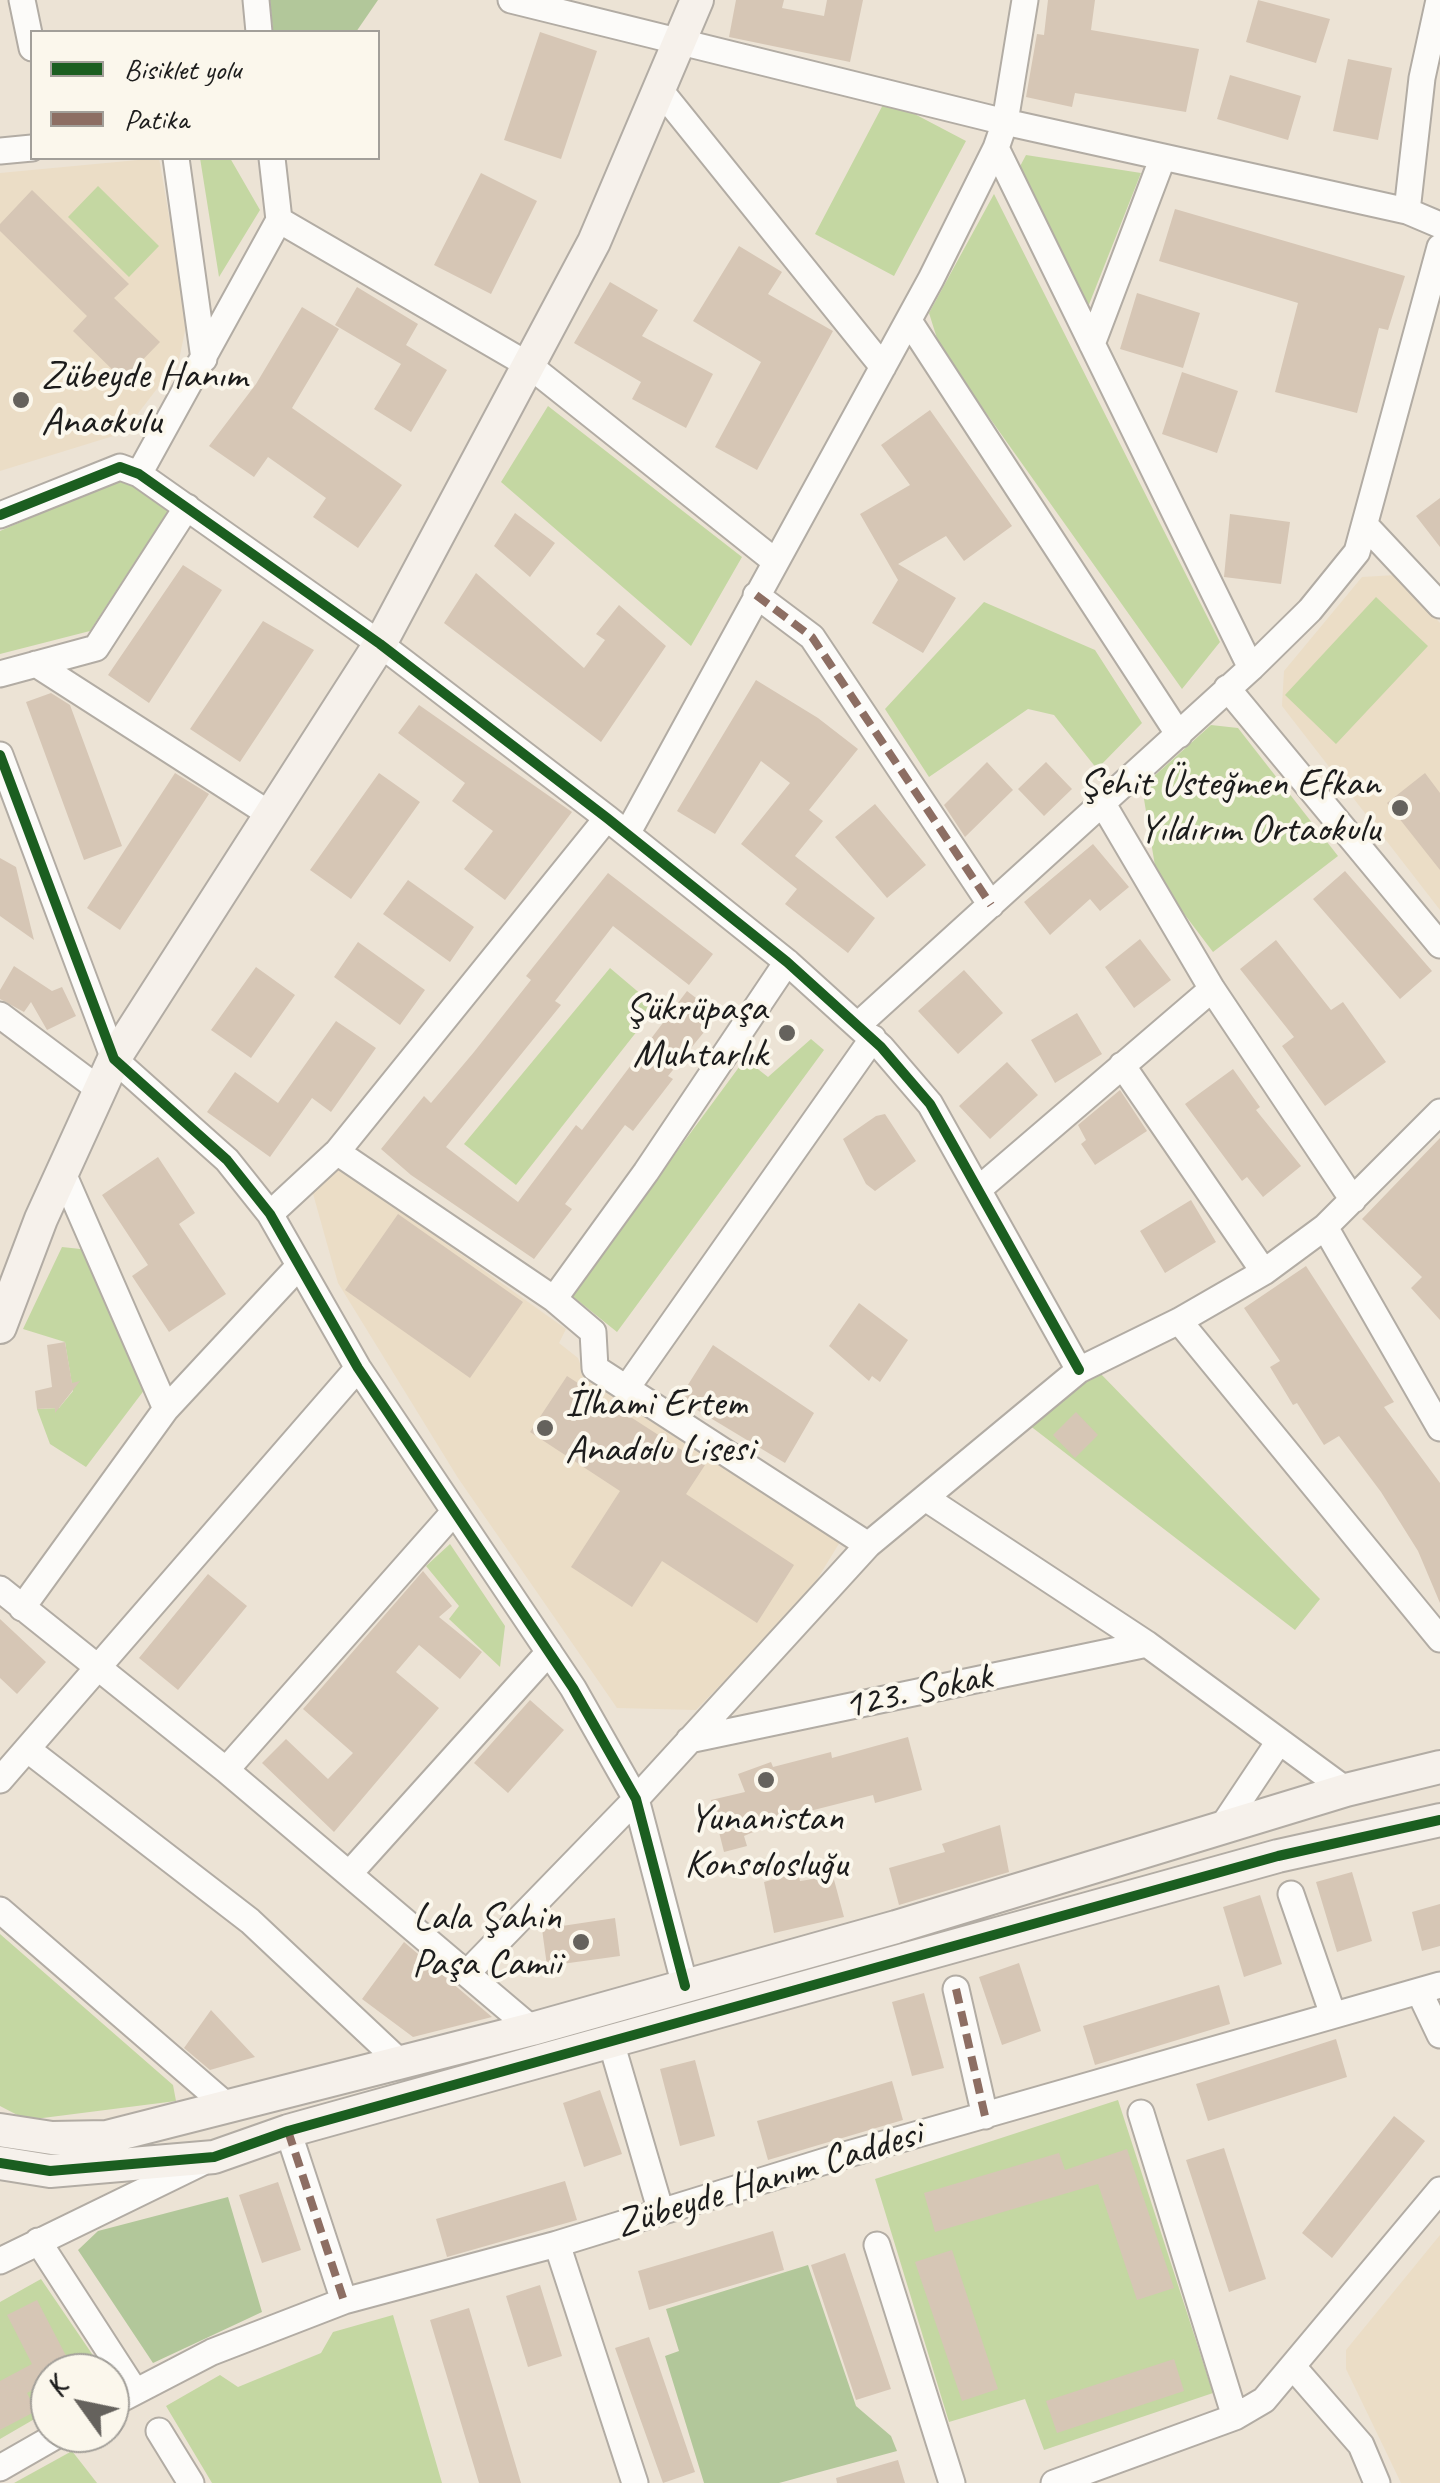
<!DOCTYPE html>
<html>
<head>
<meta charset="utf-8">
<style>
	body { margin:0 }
	#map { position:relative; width:1440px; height:2483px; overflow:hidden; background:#ece3d5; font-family:Caveat,sans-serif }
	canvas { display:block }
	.legend { position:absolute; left:30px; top:30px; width:350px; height:130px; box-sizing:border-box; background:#fbf7ec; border:2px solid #a29f99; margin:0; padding:12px 18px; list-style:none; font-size:30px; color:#1c1c1c }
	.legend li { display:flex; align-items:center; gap:20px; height:50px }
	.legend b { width:50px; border:2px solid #a29f99 }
	.north { position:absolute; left:30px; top:2353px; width:100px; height:100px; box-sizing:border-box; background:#fbf7ec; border:2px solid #a29f99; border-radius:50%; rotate:303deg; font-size:28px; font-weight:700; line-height:40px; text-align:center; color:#1c1c1c }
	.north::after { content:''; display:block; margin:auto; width:35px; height:45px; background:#65625d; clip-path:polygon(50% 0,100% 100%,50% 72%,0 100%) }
</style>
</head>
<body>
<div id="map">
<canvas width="1440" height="2483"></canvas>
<ul class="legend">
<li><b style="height:12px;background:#1b5e20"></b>Bisiklet yolu</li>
<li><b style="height:12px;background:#8d6e63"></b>Patika</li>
</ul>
<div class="north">K</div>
</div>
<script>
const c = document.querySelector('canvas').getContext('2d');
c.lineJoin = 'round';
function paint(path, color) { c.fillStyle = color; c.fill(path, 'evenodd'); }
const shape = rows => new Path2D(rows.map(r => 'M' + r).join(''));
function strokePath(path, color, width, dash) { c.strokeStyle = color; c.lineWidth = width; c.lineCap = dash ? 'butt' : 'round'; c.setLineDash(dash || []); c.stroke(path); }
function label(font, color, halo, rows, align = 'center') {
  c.font = font + ' Caveat,sans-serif'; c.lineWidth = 8; c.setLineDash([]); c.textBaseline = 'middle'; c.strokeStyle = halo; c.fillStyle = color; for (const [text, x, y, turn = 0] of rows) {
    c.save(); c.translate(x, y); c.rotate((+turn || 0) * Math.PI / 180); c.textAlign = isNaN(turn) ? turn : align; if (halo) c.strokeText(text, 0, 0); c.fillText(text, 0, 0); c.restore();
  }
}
const built = shape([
	[159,158,187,321,179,360,123,433,0,471,0,173],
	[1396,575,1440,623,1440,910,1282,706,1284,671,1362,577],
	[336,1165,566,1329,559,1343,578,1358,585,1377,840,1542,805,1599,696,1710,617,1708,458,1478,338,1283,310,1183],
	[1440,2235,1440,2483,1401,2483,1346,2369,1346,2350]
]);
const green = shape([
	[886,99,966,141,894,276,815,234],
	[1026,155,1141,173,1086,312,1017,172],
	[200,158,230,158,260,210,219,277],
	[98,186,159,246,129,277,68,217],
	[994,194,1220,642,1182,689,940,348,929,313],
	[548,406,742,557,691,646,501,482],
	[120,479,170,508,90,631,0,654,0,531],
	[1376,597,1428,646,1336,744,1285,695],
	[984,602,1095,650,1142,723,1097,769,1054,715,1028,709,929,777,885,709],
	[1211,725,1238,728,1338,856,1213,952,1157,878,1142,787],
	[610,968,656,1007,516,1185,464,1144],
	[811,1039,824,1050,617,1332,571,1295,745,1059,768,1077],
	[62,1247,99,1251,145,1389,86,1467,50,1444,37,1409,59,1408,73,1391,65,1342,23,1329],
	[1098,1371,1320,1599,1295,1630,1029,1425],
	[450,1544,505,1626,500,1667,449,1619,459,1606,426,1566],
	[0,1934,173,2085,176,2101,27,2120,0,2106],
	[1118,2100,1213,2393,1044,2450,1025,2399,949,2422,875,2179],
	[41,2279,105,2373,50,2373,50,2410,0,2439,0,2302],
	[393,2315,442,2483,212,2483,166,2406,220,2375,238,2387,321,2353,333,2332],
	[72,2451,97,2483,14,2483]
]);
const forest = shape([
	[270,0,378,0,356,32,273,32],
	[228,2197,262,2312,153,2363,78,2250,98,2231],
	[808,2265,856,2406,891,2436,897,2451,779,2483,704,2483,665,2356,679,2351,666,2309]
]);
const building = shape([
	[736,0,784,0,782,8,824,16,827,0,863,0,850,62,729,37],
	[1048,0,1095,0,1091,30,1199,49,1186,112,1075,93,1072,107,1026,97,1037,34,1044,35],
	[1258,0,1330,19,1316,63,1246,42],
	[540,32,597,51,561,159,504,140],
	[1348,59,1392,68,1378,140,1333,131],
	[1230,75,1301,96,1288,140,1217,119],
	[481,173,537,201,491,294,434,265],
	[32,190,129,284,114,298,160,342,123,380,73,331,87,316,0,231,0,224],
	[1175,209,1405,276,1388,330,1379,328,1357,413,1275,392,1298,303,1159,261],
	[739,246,782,272,768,294,833,331,757,470,715,447,761,362,693,321],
	[610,282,658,310,642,336,713,374,686,428,632,399,641,382,574,343],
	[357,287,418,324,406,345,447,370,411,432,374,409,401,364,335,325],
	[1137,293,1200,313,1183,368,1120,349],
	[302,307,339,329,292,408,402,485,358,548,313,517,326,498,268,457,254,477,209,446,256,384],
	[1182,372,1238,391,1217,453,1162,434],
	[930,410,1012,526,964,561,946,536,898,564,956,598,923,653,872,623,898,580,860,514,910,485,881,445],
	[1440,498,1440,547,1416,516],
	[515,513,555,543,530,577,494,546],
	[1230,514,1290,522,1281,584,1224,577],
	[183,565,222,590,149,703,108,675],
	[476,573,584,668,605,640,596,634,619,605,666,646,601,742,444,623],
	[263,621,314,650,240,762,190,729],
	[756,680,818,718,858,749,809,810,823,821,795,856,875,918,848,953,785,904,797,889,741,844,790,783,761,761,715,834,677,811],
	[51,693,70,705,122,846,84,860,26,702],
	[419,705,572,812,505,900,464,869,493,831,452,801,465,783,398,733],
	[987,762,1013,790,965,837,944,805],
	[1046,762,1072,789,1044,816,1018,789],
	[175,773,209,794,120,930,87,908],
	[379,773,420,802,351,899,310,870],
	[1425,773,1440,793,1440,870,1387,803],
	[875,804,926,865,887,898,835,837],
	[1093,844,1129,887,1100,911,1090,899,1050,935,1024,902],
	[0,858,16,867,34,940,0,916],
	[1345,871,1432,971,1400,999,1313,899],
	[608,873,713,954,689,985,613,926,555,1001,561,1005,446,1147,518,1202,576,1125,582,1130,687,991,718,1015,668,1076,673,1079,633,1131,625,1125,565,1204,572,1209,534,1259,411,1175,381,1149,424,1096,431,1103,474,1052,531,980,526,976],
	[408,880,474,927,450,962,383,914],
	[1140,939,1171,980,1134,1008,1105,967],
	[1276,940,1331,1010,1343,1002,1386,1062,1325,1106,1282,1046,1294,1037,1240,969],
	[358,942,425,990,400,1025,334,977],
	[14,966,52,991,62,987,76,1016,47,1030,31,1002,24,1012,0,999,0,990],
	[256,967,295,995,251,1058,211,1030],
	[964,970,1003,1013,958,1054,918,1011],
	[1077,1013,1102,1054,1055,1083,1031,1040],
	[336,1021,376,1048,331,1112,312,1098,270,1157,207,1112,235,1072,278,1103],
	[1007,1062,1038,1095,990,1139,959,1106],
	[1233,1069,1260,1107,1256,1110,1301,1166,1263,1197,1247,1177,1242,1181,1185,1104],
	[1120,1090,1147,1131,1095,1165,1081,1144,1086,1140,1078,1125],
	[885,1114,916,1161,875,1191,866,1184,843,1139,876,1116],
	[1440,1138,1440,1320,1411,1288,1422,1277,1362,1219],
	[158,1157,195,1213,179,1224,226,1294,169,1332,132,1276,148,1265,102,1195],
	[1191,1200,1216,1242,1165,1273,1140,1231],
	[398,1214,523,1302,470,1378,345,1290],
	[1306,1266,1394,1402,1384,1407,1440,1483,1440,1603,1418,1551,1381,1492,1339,1436,1324,1445,1297,1403,1293,1405,1270,1367,1280,1361,1244,1308],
	[859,1303,908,1340,880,1382,872,1376,869,1381,829,1346],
	[65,1342,72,1383,80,1381,55,1413,55,1408,37,1409,35,1391,52,1387,47,1345],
	[713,1345,814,1413,785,1463,679,1399],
	[567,1376,705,1465,686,1494,794,1565,757,1623,662,1561,632,1607,571,1567,620,1491,530,1432],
	[1076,1412,1098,1435,1075,1458,1053,1435],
	[423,1571,452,1606,439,1617,482,1652,460,1679,419,1645,396,1672,439,1708,334,1832,262,1763,286,1739,328,1779,353,1753,303,1709],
	[208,1574,247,1606,178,1690,139,1658],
	[0,1619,46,1662,17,1694,0,1678],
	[530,1700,564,1730,508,1793,474,1763],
	[908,1737,922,1790,875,1803,873,1795,790,1816,744,1836,747,1846,724,1852,711,1800,745,1792,738,1774,771,1762,773,1767,831,1752,832,1758],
	[1000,1825,1009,1872,899,1905,889,1868,945,1852,942,1844],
	[798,1872,800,1881,833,1876,844,1917,774,1933,764,1882],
	[1352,1872,1372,1941,1337,1952,1316,1882],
	[1260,1895,1282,1964,1244,1977,1223,1907],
	[1440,1904,1440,1946,1422,1951,1412,1912],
	[615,1918,620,1956,547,1966,542,1929],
	[404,1942,492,2017,413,2037,362,1999],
	[1019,1963,1041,2031,1002,2045,979,1977],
	[1219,1985,1230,2024,1095,2065,1083,2026],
	[924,1993,944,2068,912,2076,892,2002],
	[211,2010,255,2057,210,2070,184,2048],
	[1336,2039,1347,2077,1208,2121,1196,2084],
	[695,2060,715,2136,680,2146,660,2069],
	[892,2081,903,2120,768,2160,757,2121],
	[600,2090,622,2154,584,2167,563,2103],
	[1394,2116,1425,2141,1332,2258,1302,2233],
	[1224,2148,1266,2279,1229,2292,1186,2160],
	[1127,2149,1174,2288,1137,2300,1098,2184,935,2232,924,2193,1059,2153,1065,2170],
	[565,2181,577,2220,447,2257,436,2219],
	[278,2182,301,2250,262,2263,239,2195],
	[773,2231,784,2270,649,2310,638,2271],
	[952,2250,998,2389,962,2401,915,2262],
	[845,2253,891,2389,856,2400,811,2265],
	[540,2285,562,2356,528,2367,506,2296],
	[37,2300,75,2373,50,2373,50,2380,27,2393,36,2411,0,2430,0,2381,32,2364,7,2315],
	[469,2308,521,2483,479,2483,430,2320],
	[649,2337,695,2472,663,2483,615,2348],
	[1174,2359,1184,2391,1057,2433,1046,2401],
	[898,2460,905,2483,837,2483,836,2478]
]);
const minor = shape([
	[22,0,32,48],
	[256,0,259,32],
	[511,0,1005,122,1407,211,1440,225],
	[660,90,883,367],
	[996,148,1251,668],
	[0,151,32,148],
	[176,158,204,359],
	[1407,211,1422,78,1439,0],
	[279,220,530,366,776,562],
	[909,321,1179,735],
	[1092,344,1163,157],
	[139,474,279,220,272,158],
	[0,515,120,467,139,474,380,644,607,818,787,962,881,1047,930,1104,1079,1370],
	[1365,525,1440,605],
	[756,595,812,637,991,905],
	[36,664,271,815],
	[0,674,96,648,187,507],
	[1227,688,1440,945],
	[0,755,114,1059,227,1160,270,1214,358,1368,573,1688,636,1799,685,1986],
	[1103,804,1212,989,1353,1200],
	[627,834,931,279,996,148,1005,122,1025,0],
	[0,1015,100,1090],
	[858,1025,1251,668,1310,610,1357,552,1440,247],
	[1122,1065,1264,1272],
	[337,1152,554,1299,593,1332,595,1368,868,1545],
	[62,1171,166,1409],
	[980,1188,1212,989],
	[270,1214,337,1152,607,818],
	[1325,1227,1440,1428],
	[554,1299,646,1172,787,962],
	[1179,1321,1440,1639],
	[626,1389,873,1038],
	[927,1499,1147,1644,1346,1790],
	[0,1589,226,1770,532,2029],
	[22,1608,166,1409,299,1266],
	[689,1740,1147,1644],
	[27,1749,250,1921,399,2061],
	[226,1770,454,1512],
	[0,1780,358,1368],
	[1222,1827,1278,1743],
	[349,1874,549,1652],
	[1291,1894,1332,2012],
	[0,1910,226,2105],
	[468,1972,636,1799,868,1545,1079,1370,1179,1321,1264,1272,1325,1227,1440,1112],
	[956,1989,985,2116],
	[1419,1991,1440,2035],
	[611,2042,661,2212],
	[1141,2113,1235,2417],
	[288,2131,344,2301],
	[38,2241,135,2391],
	[557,2244,635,2483],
	[877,2245,952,2483],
	[0,2261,201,2163],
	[1294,2368,1361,2445,1377,2483],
	[110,2405,212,2352,344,2301,557,2244,845,2155,1440,1985],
	[159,2431,191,2483],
	[0,2468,61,2433],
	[1054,2483,1235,2417,1264,2400,1440,2190]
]);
const secondary = shape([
	[0,1327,41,1219,114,1059,380,644,594,242,697,0],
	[0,2130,52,2138,107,2137,532,2029,896,1927,1346,1790,1440,1767],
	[0,2163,50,2171,214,2157,288,2131,1278,1856,1440,1820]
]);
const quiet = shape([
	[756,595,812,637,991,905],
	[956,1989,985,2116],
	[288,2131,344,2301]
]);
const cycleway = shape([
	[0,515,120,467,139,474,380,644,607,818,787,962,881,1047,930,1104,1079,1370],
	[0,755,114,1059,227,1160,270,1214,358,1368,573,1688,636,1799,685,1986],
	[0,2163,50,2171,214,2157,288,2131,1278,1856,1440,1820]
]);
const markers = [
	[21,400,10,"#65625d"],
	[1400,808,10,"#65625d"],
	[787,1033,10,"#65625d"],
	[545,1428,10,"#65625d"],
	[766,1780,10,"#65625d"],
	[581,1942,10,"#65625d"]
];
const poiNames = [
	["Zübeyde Hanım",41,377,"left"],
	["Anaokulu",41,423,"left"],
	["Şehit Üsteğmen Efkan",1380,785],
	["Yıldırım Ortaokulu",1380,831],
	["Şükrüpaşa",767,1010],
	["Muhtarlık",767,1056],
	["İlhami Ertem",565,1405,"left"],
	["Anadolu Lisesi",565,1451,"left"],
	["Yunanistan",766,1820,"center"],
	["Konsolosluğu",766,1866,"center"],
	["Lala Şahin",561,1919],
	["Paşa Camii",561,1965]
];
const streetNames = [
	["123. Sokak",918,1692,-12],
	["Zübeyde Hanım Caddesi",769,2180,-17]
];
paint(built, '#ebddc6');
paint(green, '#c4d7a2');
paint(forest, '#b2c79a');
paint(building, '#d6c6b5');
strokePath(minor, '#b2aca4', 29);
strokePath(secondary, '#b2aca4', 36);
strokePath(minor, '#fcfbf9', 25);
strokePath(secondary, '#f6f1eb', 32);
strokePath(quiet, '#8d6e63', 8, [15, 8]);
strokePath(cycleway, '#1b5e20', 10);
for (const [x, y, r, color] of markers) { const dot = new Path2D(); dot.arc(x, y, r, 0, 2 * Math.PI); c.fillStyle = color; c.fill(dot); strokePath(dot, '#fbf7ec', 4); }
label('40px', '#1c1c1c', '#fbf7ec', poiNames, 'right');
label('40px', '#1c1c1c', '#fbf7ec', streetNames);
</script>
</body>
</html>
